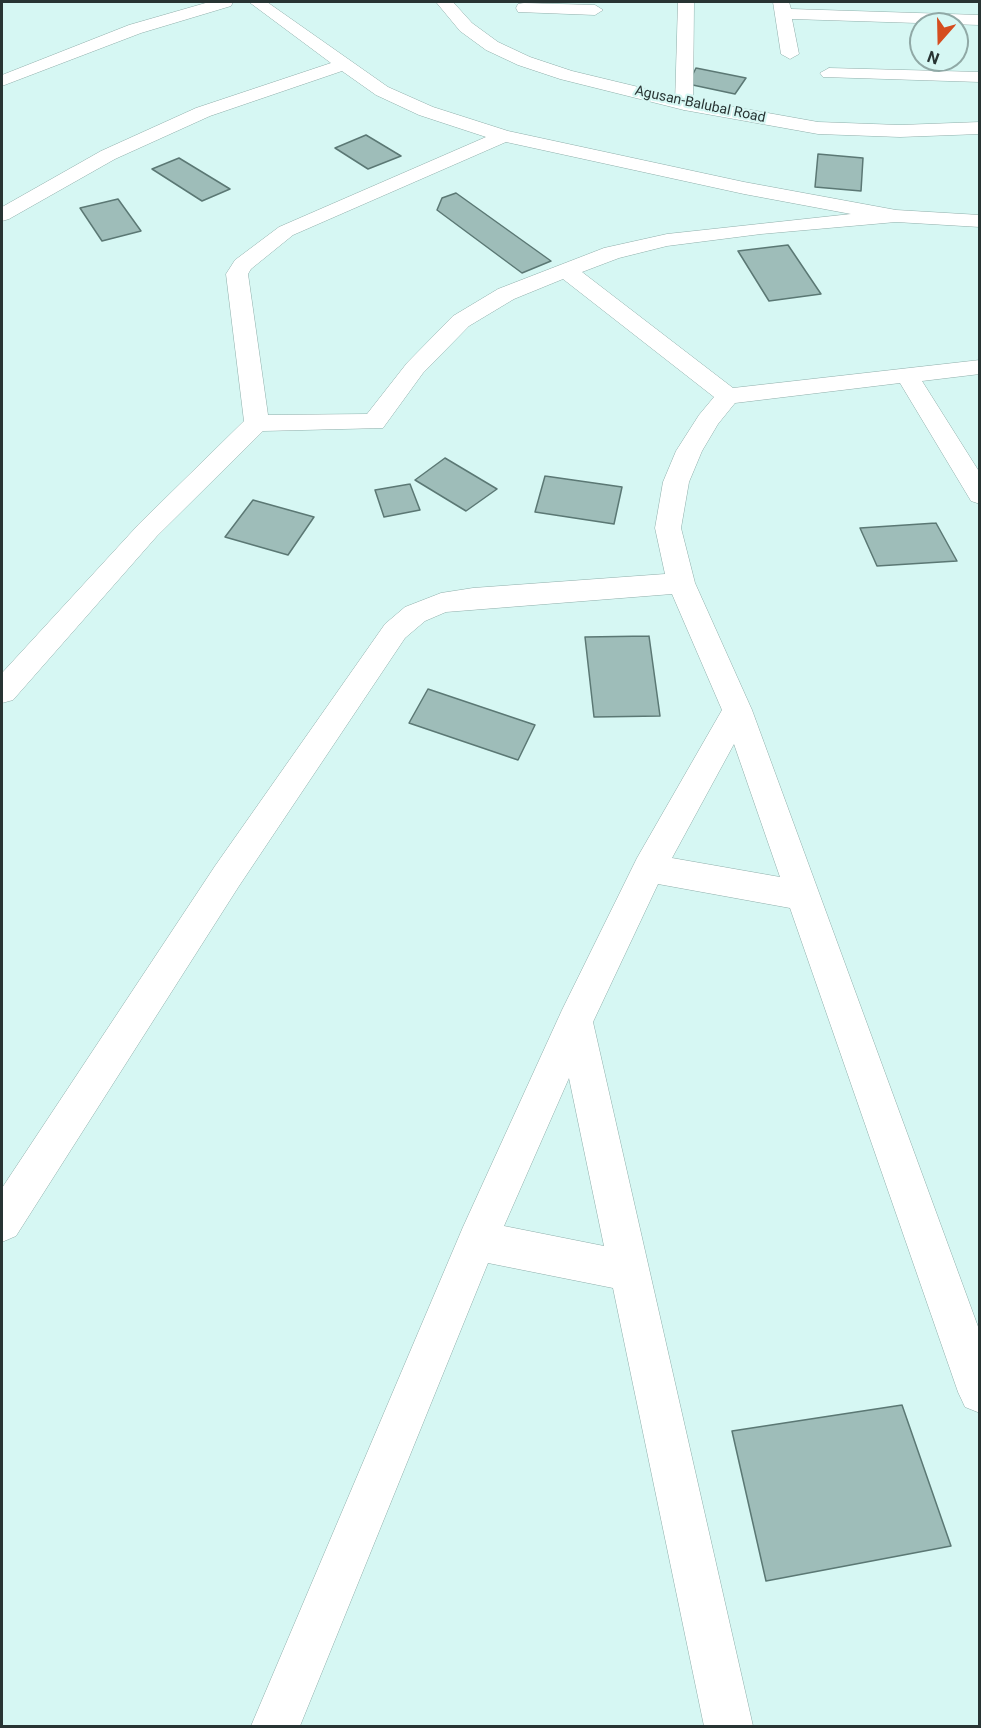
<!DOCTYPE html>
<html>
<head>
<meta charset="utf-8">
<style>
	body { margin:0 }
	#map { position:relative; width:981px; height:1728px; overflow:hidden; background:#d6f7f3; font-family:Roboto,sans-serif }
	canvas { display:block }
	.frame { position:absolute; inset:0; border:3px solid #283433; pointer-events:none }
	.north { position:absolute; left:909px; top:12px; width:60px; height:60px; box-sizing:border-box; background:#d6f7f3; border:2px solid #90a9a6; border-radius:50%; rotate:200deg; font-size:16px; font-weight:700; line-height:24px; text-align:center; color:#283433 }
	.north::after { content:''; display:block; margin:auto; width:21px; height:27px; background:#d54d1f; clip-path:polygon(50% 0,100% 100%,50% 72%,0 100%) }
</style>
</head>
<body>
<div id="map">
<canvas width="981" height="1728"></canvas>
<div class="frame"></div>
<div class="north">N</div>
</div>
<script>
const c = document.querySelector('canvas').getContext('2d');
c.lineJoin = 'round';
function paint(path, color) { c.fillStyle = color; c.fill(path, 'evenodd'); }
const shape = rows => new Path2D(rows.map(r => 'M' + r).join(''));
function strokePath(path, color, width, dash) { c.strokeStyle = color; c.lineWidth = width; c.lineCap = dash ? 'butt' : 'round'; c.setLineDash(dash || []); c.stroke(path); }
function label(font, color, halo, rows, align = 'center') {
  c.font = font + ' Roboto,sans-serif'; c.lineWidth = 4.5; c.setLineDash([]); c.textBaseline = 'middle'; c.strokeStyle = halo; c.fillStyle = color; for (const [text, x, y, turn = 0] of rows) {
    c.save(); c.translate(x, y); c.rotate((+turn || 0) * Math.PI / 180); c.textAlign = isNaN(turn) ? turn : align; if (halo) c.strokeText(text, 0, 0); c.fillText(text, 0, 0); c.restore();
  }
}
const building = shape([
	[696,68,746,78,735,94,688,84,696,68],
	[366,135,401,156,368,169,335,148,366,135],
	[818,154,863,158,861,191,815,187,818,154],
	[179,158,230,189,202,201,152,169,179,158],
	[456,193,551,261,522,273,437,210,442,198,456,193],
	[118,199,141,231,102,241,80,208,118,199],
	[788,245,821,294,769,301,738,251,788,245],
	[445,458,497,489,466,511,415,480,445,458],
	[545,476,622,487,614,524,535,512,545,476],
	[410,484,420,510,384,517,375,490,410,484],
	[253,500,314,517,288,555,225,537,253,500],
	[936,523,957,561,877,566,860,528,936,523],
	[649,636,660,716,594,717,585,637,649,636],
	[428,689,535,725,518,760,409,723,428,689],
	[902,1405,951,1546,766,1581,732,1431,902,1405]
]);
const minor = shape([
	[209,2,233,2,231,6,141,33,2,86,2,75,129,25,209,2],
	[249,2,267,2,388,87,433,107,508,131,744,182,896,210,980,215,980,227,896,222,761,234,667,246,619,258,582,272,733,388,980,360,980,374,922,381,980,473,980,504,971,501,900,383,735,403,718,424,702,451,689,482,681,528,695,583,752,710,980,1332,980,1413,965,1407,958,1392,790,908,658,884,593,1022,753,1726,704,1726,613,1288,488,1263,300,1726,251,1726,463,1227,562,1010,637,858,722,710,672,594,446,612,425,621,405,638,239,886,16,1236,2,1242,2,1188,215,866,385,624,405,607,441,593,473,588,665,574,655,528,663,482,676,451,699,415,714,397,563,279,514,299,469,326,423,373,383,428,263,431,157,536,13,700,2,703,2,673,139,524,244,421,226,274,235,260,279,227,486,137,419,115,376,95,342,71,210,116,115,159,9,219,2,221,2,207,101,151,196,108,331,63,249,2],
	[506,142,744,194,851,214,667,234,604,248,498,289,453,316,407,363,367,414,268,415,248,274,251,269,293,235,506,142],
	[734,744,780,877,672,858,734,744],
	[569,1078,604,1246,504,1226,569,1078],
	[678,2,694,2,693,104,684,110,675,104,678,2],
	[773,2,789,2,791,9,980,15,980,25,792,19,799,54,790,59,781,54,773,2],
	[524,3,595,5,603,10,595,15,518,12,516,8,518,4,524,3],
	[829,68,980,72,980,82,823,77,820,73,829,68]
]);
const secondary = shape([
	[436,2,453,2,472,23,498,42,530,57,572,71,684,98,818,122,900,125,980,122,980,134,900,137,818,134,684,110,560,79,518,65,486,50,460,31,436,2]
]);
const farStreetnames = [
	["Agusan-Balubal Road",700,105,12]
];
paint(building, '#9ebdb9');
strokePath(building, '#5b7874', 1.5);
strokePath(minor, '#8faeaa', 1);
strokePath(secondary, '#8faeaa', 1);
paint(minor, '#fff');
paint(secondary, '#fff');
label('14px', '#283433', '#d6f7f3', farStreetnames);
</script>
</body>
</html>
